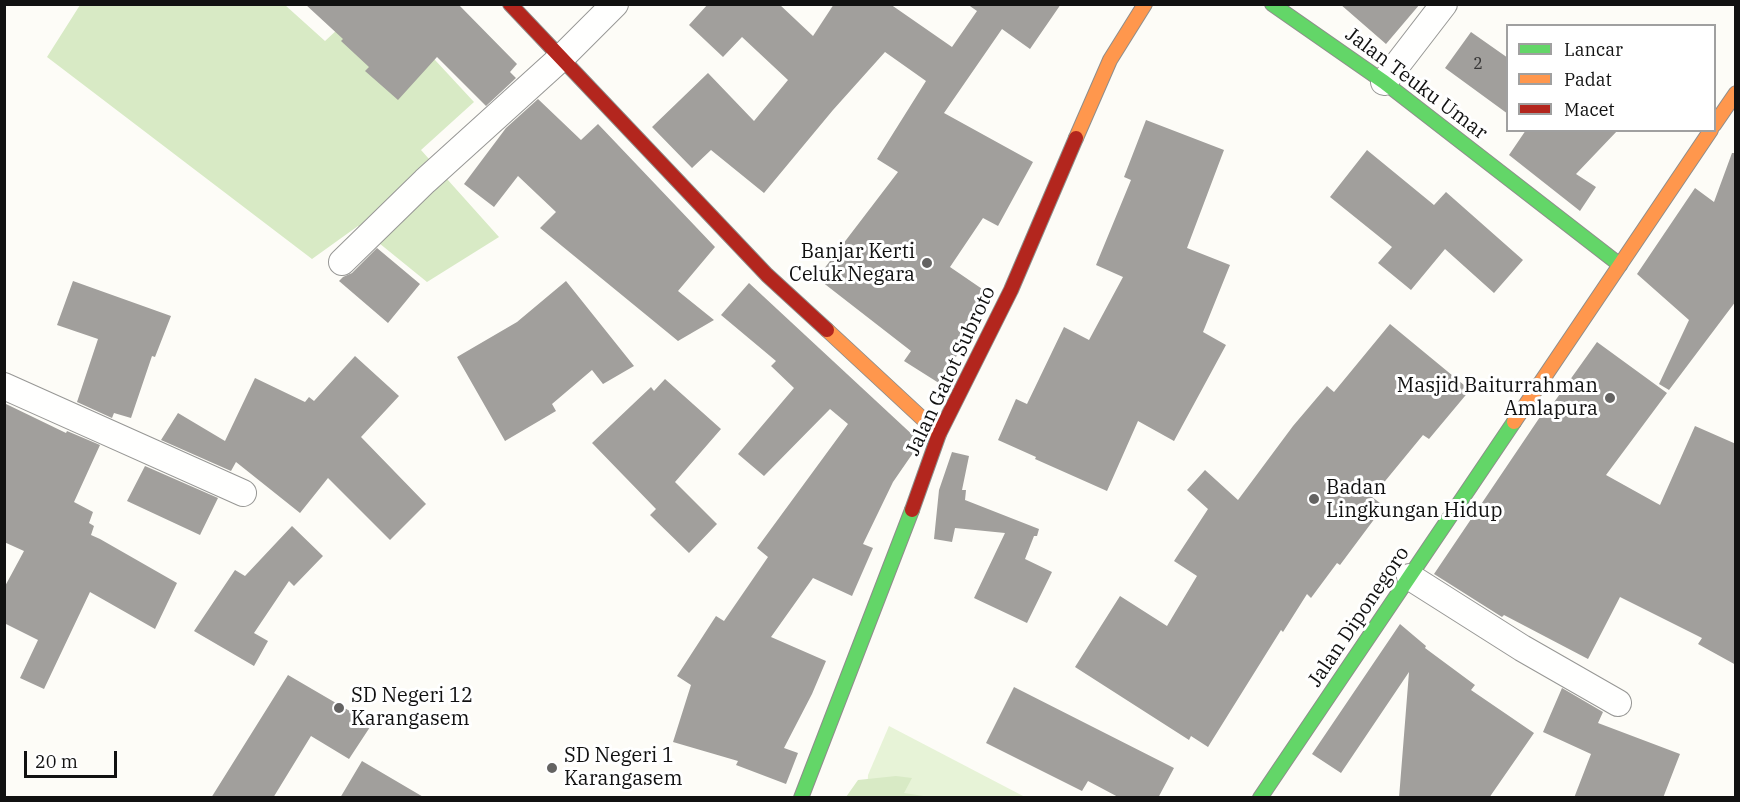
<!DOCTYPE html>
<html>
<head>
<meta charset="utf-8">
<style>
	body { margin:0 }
	#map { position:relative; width:1740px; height:802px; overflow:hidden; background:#fdfcf7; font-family:"IBM Plex Serif",serif }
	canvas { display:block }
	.frame { position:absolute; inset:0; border:6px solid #111; pointer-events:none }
	.legend { position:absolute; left:1506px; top:24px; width:210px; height:108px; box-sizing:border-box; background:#fff; border:2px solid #a0a0a0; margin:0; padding:8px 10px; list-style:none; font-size:18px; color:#111 }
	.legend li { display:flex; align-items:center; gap:12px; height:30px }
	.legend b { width:30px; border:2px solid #a0a0a0 }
	.scale { position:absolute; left:24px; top:751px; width:93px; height:27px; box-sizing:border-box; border:3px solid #111; border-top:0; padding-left:8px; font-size:18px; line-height:21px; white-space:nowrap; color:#111; -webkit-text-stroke:4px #fff; paint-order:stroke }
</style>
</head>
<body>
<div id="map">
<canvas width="1740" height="802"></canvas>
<div class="frame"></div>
<ul class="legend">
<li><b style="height:8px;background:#63d668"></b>Lancar</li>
<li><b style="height:8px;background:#ff974d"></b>Padat</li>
<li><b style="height:8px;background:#b3261e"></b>Macet</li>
</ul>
<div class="scale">20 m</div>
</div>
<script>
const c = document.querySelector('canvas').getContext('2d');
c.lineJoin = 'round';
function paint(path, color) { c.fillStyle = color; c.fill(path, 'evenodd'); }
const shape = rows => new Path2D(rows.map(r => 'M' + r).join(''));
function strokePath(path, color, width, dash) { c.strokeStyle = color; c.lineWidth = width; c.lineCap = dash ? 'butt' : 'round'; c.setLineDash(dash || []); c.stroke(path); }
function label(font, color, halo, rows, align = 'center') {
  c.font = font + ' "IBM Plex Serif",serif'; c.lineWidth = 6; c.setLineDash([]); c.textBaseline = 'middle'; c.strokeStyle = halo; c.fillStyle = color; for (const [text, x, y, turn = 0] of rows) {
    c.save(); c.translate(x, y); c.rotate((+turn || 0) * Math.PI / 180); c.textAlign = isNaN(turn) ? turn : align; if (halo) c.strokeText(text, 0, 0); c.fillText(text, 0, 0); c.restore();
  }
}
const green = shape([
	[889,726,1025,797,867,798,868,775]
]);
const forest = shape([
	[80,5,285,5,325,41,364,5,384,5,474,102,421,150,499,237,427,282,358,226,312,259,47,57],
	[896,776,912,778,904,793,930,797,846,797,858,780]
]);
const building = shape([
	[305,4,458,4,517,64,510,72,516,78,486,106,437,57,398,100,365,71,369,67,341,41,343,39],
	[708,4,779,4,813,36,834,4,890,4,952,47,977,11,967,4,1061,4,1030,49,1002,29,944,113,1033,162,998,226,983,218,950,267,988,293,942,385,904,361,911,351,817,278,898,172,877,159,926,81,885,52,833,110,764,193,711,150,692,168,652,127,708,73,754,121,788,80,742,37,723,57,689,25],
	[1340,4,1420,4,1386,44],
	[1471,32,1508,58,1508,114,1445,68],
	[538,99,581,140,598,124,715,247,678,291,714,320,678,341,540,228,556,212,518,176,494,207,464,184,506,128],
	[1146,120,1224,150,1187,248,1230,265,1203,332,1226,345,1174,441,1138,421,1107,491,1035,459,1036,457,998,440,1016,399,1027,404,1064,327,1089,340,1123,277,1096,265,1131,180,1124,177],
	[1526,130,1618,130,1576,174,1596,187,1580,211,1509,155],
	[1367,150,1434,205,1446,192,1523,260,1494,293,1445,249,1411,290,1378,263,1392,247,1330,197],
	[1732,153,1736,153,1736,301,1669,390,1659,384,1689,320,1637,274,1695,188,1714,202],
	[377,248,420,284,388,323,339,281,343,277,352,273],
	[73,281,171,316,155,357,152,356,131,418,114,413,112,418,77,402,98,339,57,325],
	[566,281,634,366,603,384,592,370,552,404,556,411,505,441,457,357,517,322],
	[749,283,917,439,913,453,893,482,863,544,873,548,852,596,813,578,771,637,826,661,812,694,784,748,798,753,786,784,736,765,738,761,673,742,691,685,677,676,716,616,724,621,768,557,757,548,848,424,830,409,764,476,738,454,794,388,771,366,776,361,721,315],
	[1390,324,1470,390,1429,439,1423,435,1372,497,1384,506,1340,565,1337,563,1311,598,1307,594,1283,632,1281,630,1208,747,1191,736,1189,740,1075,667,1120,596,1167,626,1197,576,1174,561,1208,509,1187,490,1205,470,1238,500,1293,426,1327,386,1334,392],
	[1597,342,1667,393,1606,475,1660,505,1695,426,1736,444,1736,665,1698,644,1702,638,1620,597,1588,659,1504,615,1502,617,1434,574,1544,411,1547,412],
	[355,356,399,396,361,437,426,504,390,540,328,478,300,513,236,462,231,471,161,440,178,413,225,441,255,378,305,402,309,397,314,401],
	[665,379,721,429,675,482,717,524,689,553,650,515,656,509,592,443,651,387,654,391],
	[4,403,66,433,67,431,100,445,74,502,93,512,89,523,94,526,91,535,100,539,177,583,155,629,90,592,44,689,20,678,38,640,4,623,4,588,24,551,4,542],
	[952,452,969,456,962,490,966,490,965,500,1039,529,1037,536,1034,536,1025,559,1052,572,1027,623,974,598,1005,533,955,528,952,542,934,539,939,490],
	[145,466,218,498,200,535,127,501],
	[292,526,323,556,294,586,289,581,254,633,268,641,254,666,194,631,235,570,245,576],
	[1400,624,1426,646,1425,648,1475,685,1471,690,1534,733,1489,798,1399,798,1409,672,1341,773,1312,754],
	[288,675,372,724,349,759,311,736,273,798,211,798],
	[1014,687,1174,768,1158,798,1120,798,1088,781,1082,791,986,743],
	[1562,688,1603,712,1598,723,1680,754,1663,798,1574,798,1591,754,1543,732],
	[362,761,425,798,340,798]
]);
const street = shape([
	[1384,82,1444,4],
	[342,262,425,181,562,57,615,4],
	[4,386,243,493],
	[1410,577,1522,648,1618,703]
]);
const fast = shape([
	[1272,4,1384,82,1620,265],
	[801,798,912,510],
	[1260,798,1514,422]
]);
const slow = shape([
	[1714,125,1736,93],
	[1076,138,1110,60,1145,4],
	[827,330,939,434],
	[1514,422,1711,130]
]);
const jam = shape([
	[510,4,767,275,827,330],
	[912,510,939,434,1011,290,1076,138]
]);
const markers = [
	[927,263,6,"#646362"],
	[1610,398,6,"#646362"],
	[1314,499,6,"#646362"],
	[339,708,6,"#646362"],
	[552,768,6,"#646362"]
];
const numberNames = [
	["2",1478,64]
];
const streetNames = [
	["Jalan Teuku Umar",1416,84,37],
	["Jalan Gatot Subroto",951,371,-65],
	["Jalan Diponegoro",1359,617,-56]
];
const poiNames = [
	["Banjar Kerti",915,252,"right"],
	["Celuk Negara",915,275,"right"],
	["Masjid Baiturrahman",1598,386,"right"],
	["Amlapura",1598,409,"right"],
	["Badan",1326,488],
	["Lingkungan Hidup",1326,511],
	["SD Negeri 12",351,696],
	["Karangasem",351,719],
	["SD Negeri 1",564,756],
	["Karangasem",564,779]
];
paint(green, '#e7f3d7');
paint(forest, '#d8eac5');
paint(building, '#a19f9c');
strokePath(street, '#979795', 28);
strokePath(fast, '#8e8d8b', 16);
strokePath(slow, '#8e8d8b', 16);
strokePath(jam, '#8e8d8b', 16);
strokePath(street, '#fffffe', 26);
strokePath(fast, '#63d668', 14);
strokePath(slow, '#ff974d', 14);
strokePath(jam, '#b3261e', 14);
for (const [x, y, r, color] of markers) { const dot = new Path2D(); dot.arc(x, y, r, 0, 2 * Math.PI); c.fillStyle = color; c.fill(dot); strokePath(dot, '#fff', 2); }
label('16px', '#353434', null, numberNames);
label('20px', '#111', '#fff', streetNames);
label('20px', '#111', '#fff', poiNames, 'left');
</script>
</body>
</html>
